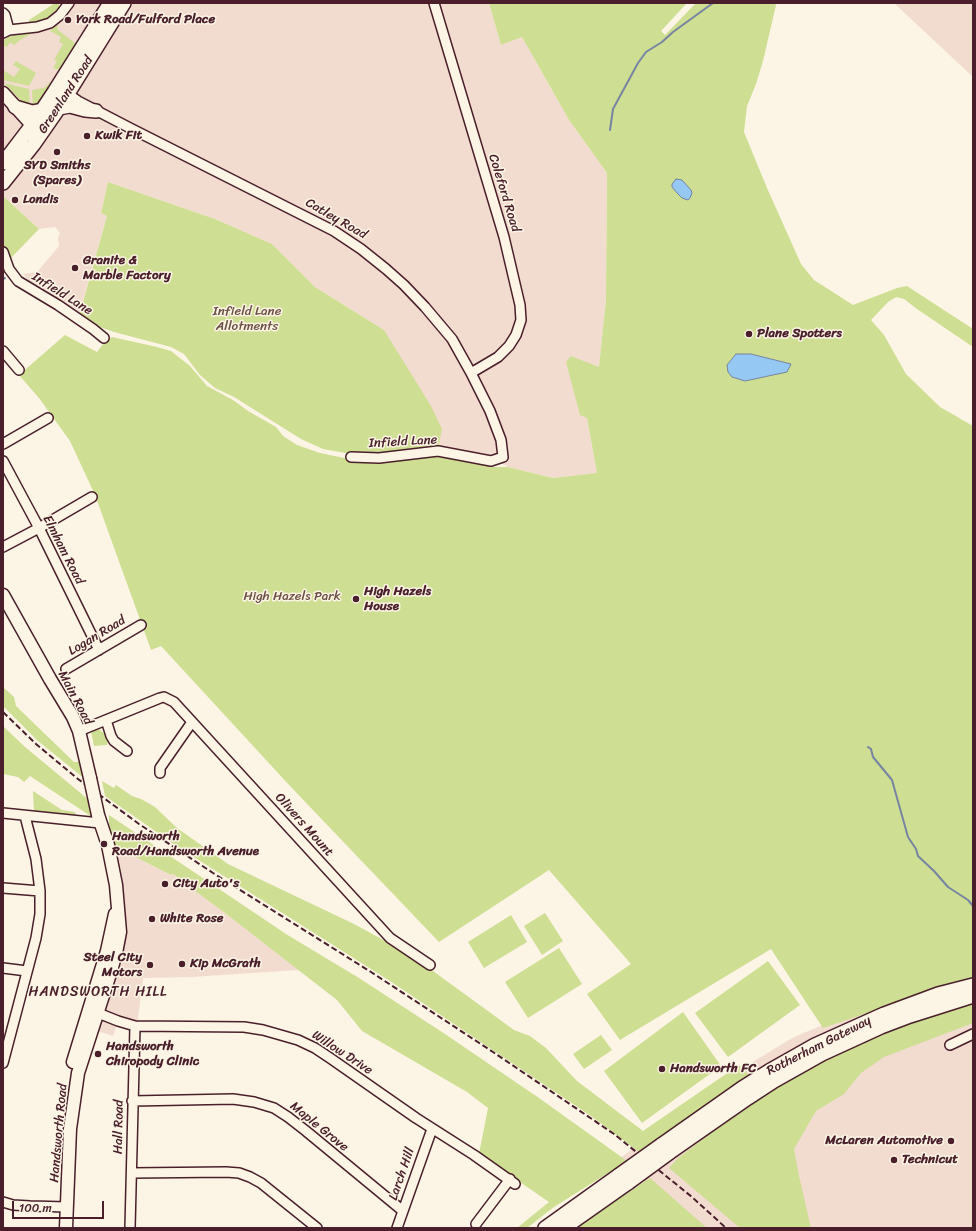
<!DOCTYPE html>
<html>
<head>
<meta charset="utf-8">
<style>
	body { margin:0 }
	#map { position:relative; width:976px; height:1231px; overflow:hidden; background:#fcf5e5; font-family:Sriracha,sans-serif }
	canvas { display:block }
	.frame { position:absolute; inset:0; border:4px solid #4a1f2b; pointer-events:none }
	.scale { position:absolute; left:12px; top:1201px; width:92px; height:18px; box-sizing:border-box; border:2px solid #4a1f2b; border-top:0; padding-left:5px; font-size:12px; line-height:14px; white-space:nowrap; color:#4a1f2b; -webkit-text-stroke:3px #fcf5e5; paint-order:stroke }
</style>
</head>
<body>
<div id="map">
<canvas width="976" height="1231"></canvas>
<div class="frame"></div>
<div class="scale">100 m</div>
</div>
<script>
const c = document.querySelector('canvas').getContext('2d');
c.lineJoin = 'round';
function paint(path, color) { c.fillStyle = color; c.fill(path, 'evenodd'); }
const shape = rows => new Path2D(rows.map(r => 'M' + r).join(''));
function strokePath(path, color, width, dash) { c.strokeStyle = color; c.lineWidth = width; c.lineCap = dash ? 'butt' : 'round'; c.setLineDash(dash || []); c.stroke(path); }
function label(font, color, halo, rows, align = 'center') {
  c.font = font + ' Sriracha,sans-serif'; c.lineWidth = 3; c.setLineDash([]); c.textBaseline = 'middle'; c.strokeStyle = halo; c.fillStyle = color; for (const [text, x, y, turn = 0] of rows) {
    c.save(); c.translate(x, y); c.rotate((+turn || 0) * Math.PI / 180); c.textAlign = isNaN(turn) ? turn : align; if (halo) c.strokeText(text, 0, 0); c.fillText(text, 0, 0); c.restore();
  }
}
const built = shape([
	[75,3,103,3,13,160,24,167,68,94,130,3,489,3,501,45,522,37,569,120,607,173,606,299,599,368,571,356,587,418,597,473,553,478,508,467,490,457,438,449,384,330,315,287,272,244,215,219,108,182,101,213,107,216,79,314,29,281,23,274,37,272,59,246,58,238,60,233,55,227,39,229,3,196,3,33,57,18,60,23,70,11],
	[894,3,973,3,973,77],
	[114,846,169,874,175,875,184,883,221,910,299,970,192,977,143,978,137,1026,118,1021,113,1036,88,1028,115,937,108,847],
	[973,973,973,1228,698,1228,654,1189,616,1161,751,1063,794,1037,869,1006]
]);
const green = shape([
	[55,3,59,3,59,10,49,18,45,21,29,24,29,20],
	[489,3,687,3,661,31,665,35,696,3,775,3,776,5,763,61,756,84,747,106,744,132,767,188,801,264,814,280,853,305,897,288,907,286,973,329,973,347,917,309,904,299,896,297,888,302,871,320,884,335,906,374,940,407,973,426,973,977,823,1028,771,949,620,1040,587,994,631,964,549,870,439,942,290,786,161,646,151,650,95,495,70,441,39,398,19,375,65,335,97,352,103,344,112,337,157,347,171,351,190,366,207,386,233,400,248,411,276,427,283,436,297,445,320,453,354,460,437,455,496,467,508,467,553,478,597,473,587,418,580,415,566,362,571,356,599,367,606,299,607,173,569,120,522,37,501,45],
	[57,25,58,30,76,44,60,70,53,68,57,61,54,60,63,44,59,42,61,37,50,31],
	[31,32,31,34,20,40,14,45,10,42,7,47,4,46,3,48,4,40,10,36],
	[16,61,36,73,29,86,3,80,3,70,14,77,20,69,13,65],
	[50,82,52,84,38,105,33,106,32,90,44,88],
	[4,83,29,89,30,106,21,101],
	[108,182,215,219,272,244,315,287,384,330,431,406,442,429,438,449,378,455,351,454,323,449,301,439,234,397,215,388,200,375,184,354,171,347,114,332,100,327,79,316,107,216,101,213],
	[3,196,39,229,9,260,3,265],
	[3,687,14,697,16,706,74,762,80,762,82,764,85,779,38,741,3,706],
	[3,726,25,747,89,800,91,814,89,815,30,776,24,782,18,777,3,774],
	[99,729,109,738,107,745,94,746,91,731],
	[102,781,114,788,116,785,132,796,141,799,155,807,177,828,228,864,354,924,411,955,514,1030,530,1036,546,1048,577,1081,643,1131,739,1065,750,1076,639,1152,591,1116,390,981,178,847,105,796],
	[33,791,62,810,75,812,77,821,34,814],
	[109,815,286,934,359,978,445,1034,539,1098,627,1161,554,1207,527,1228,517,1228,549,1202,479,1154,488,1108,467,1092,362,1031,337,1000,221,910,184,883,175,875,169,874,114,846,109,826],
	[545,913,563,941,542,955,524,926],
	[511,915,527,942,484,968,468,942],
	[559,948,582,984,528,1018,505,982],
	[768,961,800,1005,728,1057,695,1013],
	[973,1004,973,1023,884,1057,861,1073,844,1094,816,1111,794,1149,799,1176,811,1228,740,1228,669,1168,678,1158,762,1095,861,1042,942,1012],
	[683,1012,721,1066,642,1123,604,1071],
	[601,1035,612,1050,584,1069,573,1054],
	[650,1178,707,1228,578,1228,593,1216]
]);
const water = shape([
	[676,179,682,180,691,190,692,193,690,198,688,200,682,198,678,194,672,187,672,184,676,179],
	[736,354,751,354,791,364,787,372,745,381,732,377,728,372,727,365,736,354]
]);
const stream = shape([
	[610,130,613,109,638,63,646,52,662,42,673,32,713,3],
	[3,279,5,278],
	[868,747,871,749,873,757,892,780,908,837,916,849,918,856,934,871,948,887,968,900,973,906]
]);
const minor = shape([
	[434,3,504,237,520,305,521,320,516,335,509,346,498,357,471,373],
	[3,13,5,15,9,30],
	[3,33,9,30,37,27,50,23,60,15,69,3],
	[68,94,78,101,130,128,334,231,361,249,386,269,404,285,425,307,452,339,471,373,490,411,501,440,503,457,491,461,438,451,379,458,351,457],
	[3,252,9,269,18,281,58,305,93,329,104,338],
	[3,351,19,370],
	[3,444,48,418],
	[3,461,39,528,99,650],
	[3,547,39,528,92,497],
	[66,669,141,625],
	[106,720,111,736,114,741,127,751],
	[79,731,160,698,164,697,174,702,390,938,430,965],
	[160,773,160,768,192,722],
	[3,813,100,823],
	[3,888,40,891],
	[3,968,27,971],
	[93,1011,118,1021,135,1026,244,1027,263,1030,298,1040,315,1048,330,1058,416,1118,474,1155,515,1184],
	[950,1045,973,1034],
	[3,1063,36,938,40,914,40,891,36,859,25,816],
	[132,1101,233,1099,254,1102,274,1108,288,1117,306,1131,403,1211],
	[132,1173,226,1172,239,1173,250,1177,261,1183,317,1228],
	[3,1202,13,1205,30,1206,67,1207],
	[476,1224,510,1179],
	[130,1228,135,1026],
	[397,1228,432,1129]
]);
const major = shape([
	[3,93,32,125],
	[3,595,50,679,73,717,79,731,90,778],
	[73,1062,107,951,115,914],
	[66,1228,70,1129,78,1073,110,974,116,953,120,932,116,885,108,845,98,815]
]);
const highway = shape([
	[15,107,32,112,42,110,47,106],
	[55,112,59,108,70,106,85,110,96,111],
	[3,163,32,125,54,92,110,3],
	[3,183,34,144,59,108,124,3],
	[661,1145,742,1088,769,1071,815,1045,884,1014,938,994,973,985],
	[669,1153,748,1098,774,1081,822,1054,881,1027,910,1016,973,996],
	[545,1228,619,1175],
	[564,1228,628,1183]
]);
const rail = shape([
	[3,712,36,744,78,779,139,824,213,873,371,972,493,1052,614,1134,692,1197,726,1228]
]);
const majorBridge = shape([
	[90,778,98,815]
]);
const highwayBridge = shape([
	[619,1175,661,1145],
	[628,1183,669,1153]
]);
const markers = [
	[68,20,4,"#4a1f2b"],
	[87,136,4,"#4a1f2b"],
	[57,152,4,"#4a1f2b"],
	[15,200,4,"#4a1f2b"],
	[75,268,4,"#4a1f2b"],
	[749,334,4,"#4a1f2b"],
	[356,599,4,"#4a1f2b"],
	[104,844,4,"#4a1f2b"],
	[165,884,4,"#4a1f2b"],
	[152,919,4,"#4a1f2b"],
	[182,964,4,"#4a1f2b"],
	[150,965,4,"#4a1f2b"],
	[98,1054,4,"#4a1f2b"],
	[662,1069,4,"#4a1f2b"],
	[951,1141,4,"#4a1f2b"],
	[894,1160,4,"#4a1f2b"]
];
const poiNames = [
	["York Road/Fulford Place",76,20],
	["Kwik Fit",95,136],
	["SYD Smiths",57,166,"center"],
	["(Spares)",57,181,"center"],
	["Londis",23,200],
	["Granite &",83,261],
	["Marble Factory",83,276],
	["Plane Spotters",757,334],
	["High Hazels",364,592],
	["House",364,607],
	["Handsworth",112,837],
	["Road/Handsworth Avenue",112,852],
	["City Auto's",173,884],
	["White Rose",160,919],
	["Steel City",142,958,"right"],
	["Motors",142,973,"right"],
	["Kip McGrath",190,964],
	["Handsworth",106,1047],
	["Chiropody Clinic",106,1062],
	["Handsworth FC",670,1069],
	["McLaren Automotive",943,1141,"right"],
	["Technicut",902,1160]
];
const streetNames = [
	["Greenland Road",66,95,-57],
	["Coleford Road",504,193,73],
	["Catley Road",336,219,30],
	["Infield Lane",62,294,32],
	["Infield Lane",403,442,-3],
	["Elmham Road",63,550,63],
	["Logan Road",97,636,-31],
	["Main Road",75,698,62],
	["Olivers Mount",304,825,48],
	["Rotherham Gateway",819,1046,-27],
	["Willow Drive",342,1053,33],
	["Hall Road",119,1127,-89],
	["Maple Grove",319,1127,39],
	["Handsworth Road",59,1133,-85],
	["Larch Hill",402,1174,-71]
];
const parkNames = [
	["Infield Lane",247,312],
	["Allotments",247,327],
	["High Hazels Park",292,597]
];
const neighbourhoodNames = [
	["HANDSWORTH HILL",98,992]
];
paint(built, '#f2dcd0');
paint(green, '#cede92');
paint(water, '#95c8f2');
strokePath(water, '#7784a2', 1);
strokePath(stream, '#7784a2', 2);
strokePath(minor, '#4a1f2b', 12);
strokePath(major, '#4a1f2b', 15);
strokePath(highway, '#4a1f2b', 16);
strokePath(minor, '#fcf5e5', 9);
strokePath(major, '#fcf5e5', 12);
strokePath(highway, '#fcf5e5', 13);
strokePath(rail, '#4a1f2b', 2, [6, 3]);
strokePath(majorBridge, '#4a1f2b', 15, []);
strokePath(highwayBridge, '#4a1f2b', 16, []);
strokePath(majorBridge, '#fcf5e5', 12);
strokePath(highwayBridge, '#fcf5e5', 13);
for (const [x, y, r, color] of markers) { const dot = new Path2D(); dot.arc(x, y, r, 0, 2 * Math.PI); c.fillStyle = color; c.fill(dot); strokePath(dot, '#fcf5e5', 1.5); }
label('bold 13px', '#4a1f2b', '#fcf5e5', poiNames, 'left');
label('13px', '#4a1f2b', '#fcf5e5', streetNames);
label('13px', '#6b4f45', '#fcf5e5', parkNames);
c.letterSpacing = '1px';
label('14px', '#4a1f2b', '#fcf5e5', neighbourhoodNames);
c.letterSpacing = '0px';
</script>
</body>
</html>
